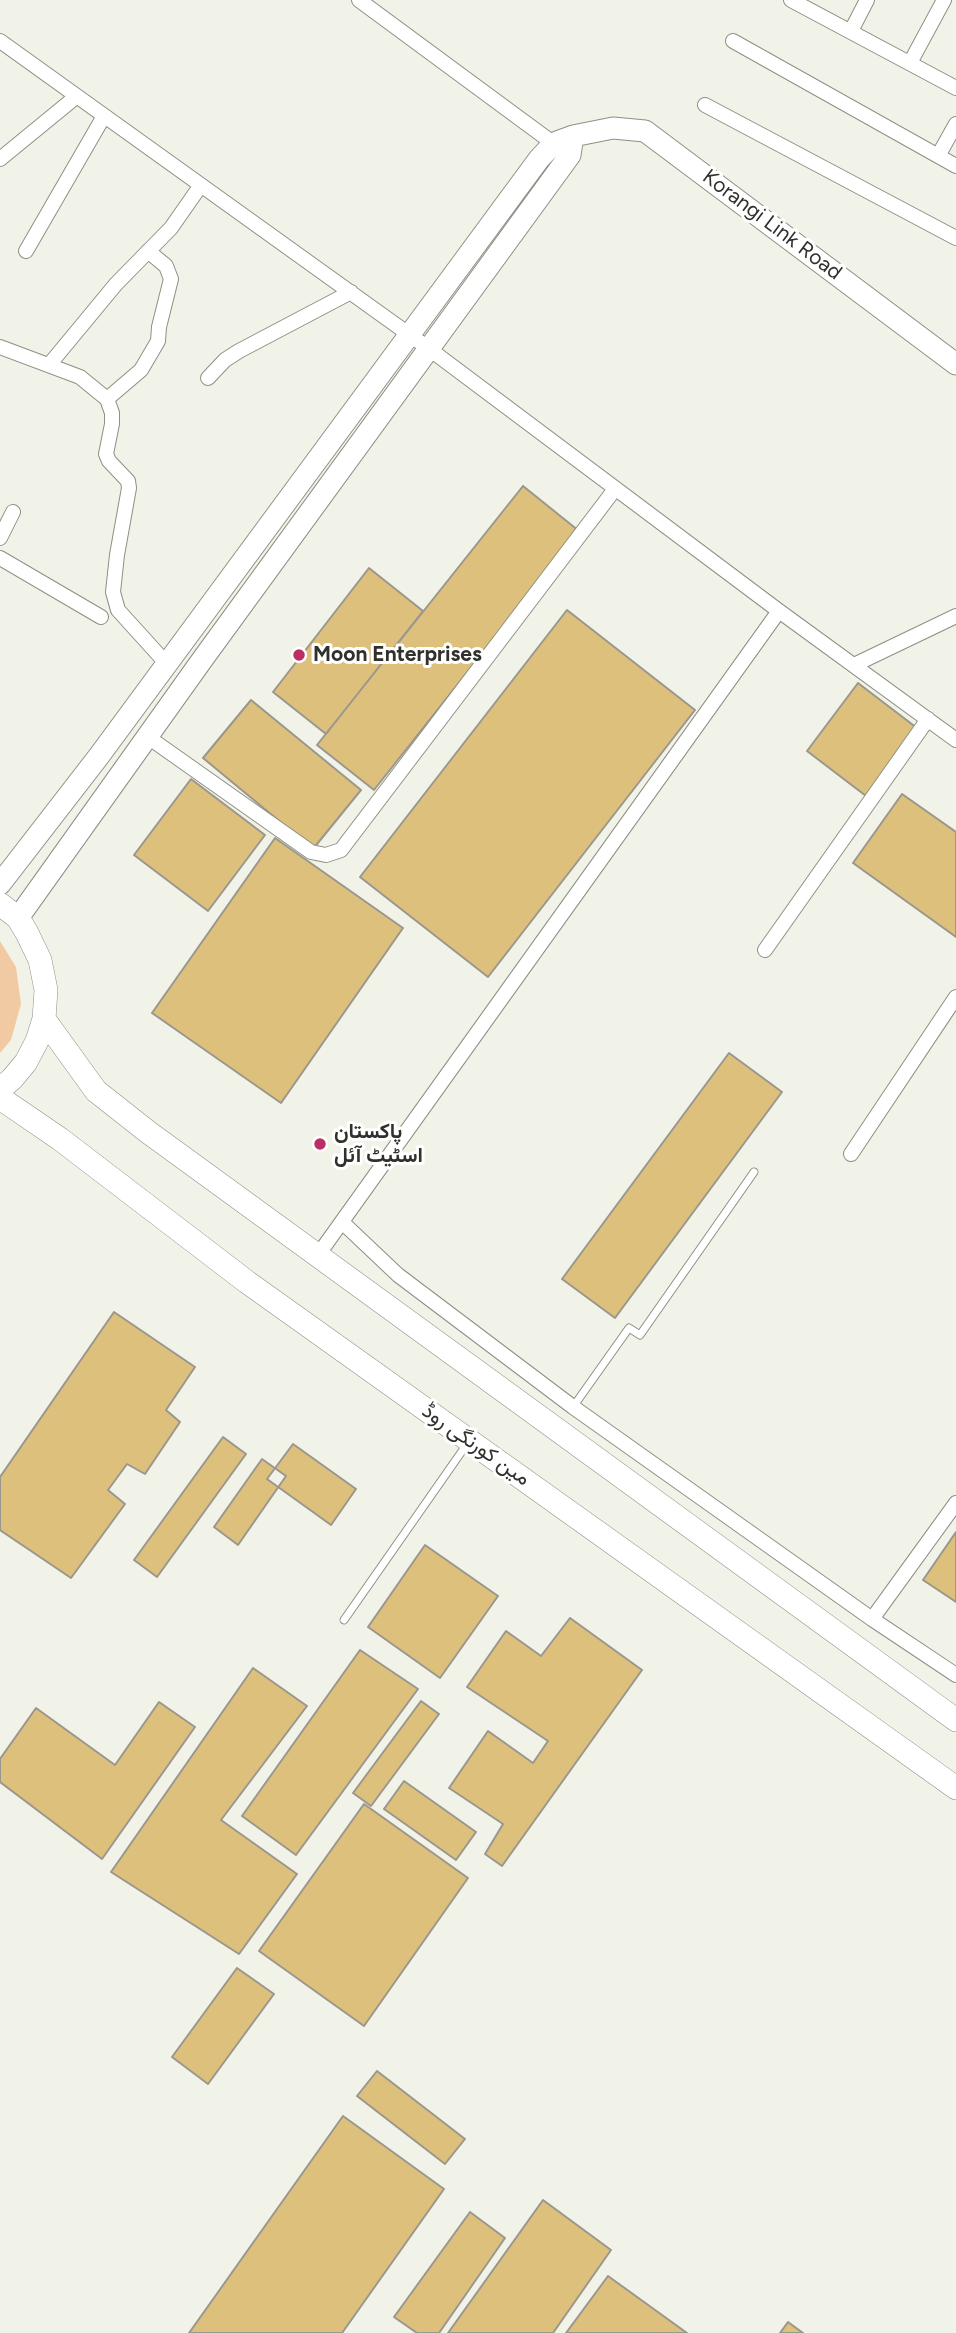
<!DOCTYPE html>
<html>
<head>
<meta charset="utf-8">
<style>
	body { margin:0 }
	canvas { display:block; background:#f2f3e8 }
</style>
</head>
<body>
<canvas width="956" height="2333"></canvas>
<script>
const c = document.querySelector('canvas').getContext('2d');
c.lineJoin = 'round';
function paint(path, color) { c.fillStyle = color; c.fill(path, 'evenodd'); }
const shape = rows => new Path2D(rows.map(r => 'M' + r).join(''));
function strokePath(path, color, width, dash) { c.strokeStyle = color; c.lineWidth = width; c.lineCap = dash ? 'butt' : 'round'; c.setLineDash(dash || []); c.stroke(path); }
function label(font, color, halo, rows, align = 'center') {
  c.font = font + ' Figtree,Vazirmatn,sans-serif'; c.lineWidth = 6; c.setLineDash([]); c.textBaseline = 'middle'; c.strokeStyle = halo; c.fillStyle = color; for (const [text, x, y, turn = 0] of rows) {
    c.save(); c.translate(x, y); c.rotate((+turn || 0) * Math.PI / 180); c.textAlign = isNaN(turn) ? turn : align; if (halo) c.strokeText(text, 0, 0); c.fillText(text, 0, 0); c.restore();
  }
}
const green = shape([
	[0,941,16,967,21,1004,11,1040,0,1053]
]);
const building = shape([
	[523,486,579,531,374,790,317,745,523,486],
	[369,568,423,611,326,734,273,692,369,568],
	[567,610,695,710,488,977,360,877,567,610],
	[858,683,917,728,866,796,807,751,858,683],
	[251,700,361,790,313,849,203,758,251,700],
	[191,779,265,835,208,911,134,855,191,779],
	[902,794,956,832,956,937,853,863,902,794],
	[275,838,403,928,281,1103,152,1013,275,838],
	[729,1053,782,1092,615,1318,562,1279,729,1053],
	[114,1312,195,1367,166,1410,180,1422,145,1474,127,1464,108,1490,125,1504,71,1578,0,1530,0,1477,114,1312],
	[223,1437,246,1454,157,1577,134,1560,223,1437],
	[293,1444,356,1489,331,1525,267,1479,293,1444],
	[262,1459,286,1476,238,1545,214,1527,262,1459],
	[956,1532,956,1602,923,1580,956,1532],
	[425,1545,498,1596,440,1678,368,1627,425,1545],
	[570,1618,642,1670,502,1866,485,1854,503,1824,449,1788,488,1731,533,1763,548,1741,467,1687,506,1631,541,1656,570,1618],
	[360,1650,418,1689,296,1855,242,1816,360,1650],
	[253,1668,307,1706,221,1820,297,1874,239,1954,111,1872,253,1668],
	[421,1701,439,1714,371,1806,353,1793,421,1701],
	[159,1702,195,1727,102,1859,0,1782,0,1759,36,1708,115,1765,159,1702],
	[404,1781,476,1832,456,1860,384,1809,404,1781],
	[364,1804,468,1878,364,2026,259,1951,364,1804],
	[237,1968,274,1994,208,2084,172,2057,237,1968],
	[377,2071,465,2139,445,2164,357,2096,377,2071],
	[343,2116,444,2189,342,2333,189,2333,343,2116],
	[543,2200,611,2250,553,2333,448,2333,543,2200],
	[470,2212,505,2238,439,2333,417,2333,394,2317,470,2212],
	[608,2276,687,2333,566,2333,608,2276],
	[788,2322,803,2333,780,2333,788,2322]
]);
const service = shape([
	[573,1407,629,1328,640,1335,754,1172],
	[344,1620,467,1444]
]);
const minor = shape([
	[359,0,561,149],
	[791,0,956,88],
	[851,31,867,0],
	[0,41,428,348,779,611,956,740],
	[733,41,956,166],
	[910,63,944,0],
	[705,105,956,238],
	[938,156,956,124],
	[0,159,77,96],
	[26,251,104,116],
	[0,347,80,377,107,399,112,413,112,424,106,454,109,461,128,481,129,488,117,555,113,592,118,610,166,663],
	[49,365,116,284,171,228,201,185],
	[208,378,225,360,239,351,351,292],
	[107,399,141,370,158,341,159,327,171,279,166,266,148,251],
	[0,538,13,512],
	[0,558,101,617],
	[854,665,956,616],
	[148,737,311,852,326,855,341,850,615,489],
	[765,950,928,719],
	[851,1154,956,997],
	[342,1222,398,1275,573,1407,872,1619,956,1675],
	[318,1255,779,611],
	[872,1619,956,1503]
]);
const secondary = shape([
	[0,884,99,756,539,159,554,143,573,136,613,128,645,131,956,364],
	[18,918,202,660,570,155,573,136]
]);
const primary = shape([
	[0,904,18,918,27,933,40,960,46,990,44,1019,37,1041,26,1062,12,1079,0,1089],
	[44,1019,96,1091,148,1132,956,1720],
	[0,1098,60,1139,247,1282,956,1788]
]);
const markers = [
	[299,655,7,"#bc2f64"],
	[320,1144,7,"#bc2f64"]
];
const streetNames = [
	["Korangi Link Road",772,225,37],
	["مین کورنگی روڈ",476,1445,35]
];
const poiNames = [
	["Moon Enterprises",313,655],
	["پاکستان",334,1132],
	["اسٹیٹ آئل",334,1156]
];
paint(green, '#f1caa3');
paint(building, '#dcc07c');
strokePath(building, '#9b978e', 2);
strokePath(service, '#8e8f85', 9);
strokePath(minor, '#8e8f85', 16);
strokePath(secondary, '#8e8f85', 23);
strokePath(primary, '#8e8f85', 24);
strokePath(service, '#fff', 7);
strokePath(minor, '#fff', 14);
strokePath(secondary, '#fff', 21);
strokePath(primary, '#fff', 23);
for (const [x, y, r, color] of markers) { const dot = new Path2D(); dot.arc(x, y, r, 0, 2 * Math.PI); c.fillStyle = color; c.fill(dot); strokePath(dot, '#fff', 2.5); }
label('21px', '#30302c', '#fff', streetNames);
label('bold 21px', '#30302c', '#fff', poiNames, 'left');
</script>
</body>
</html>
